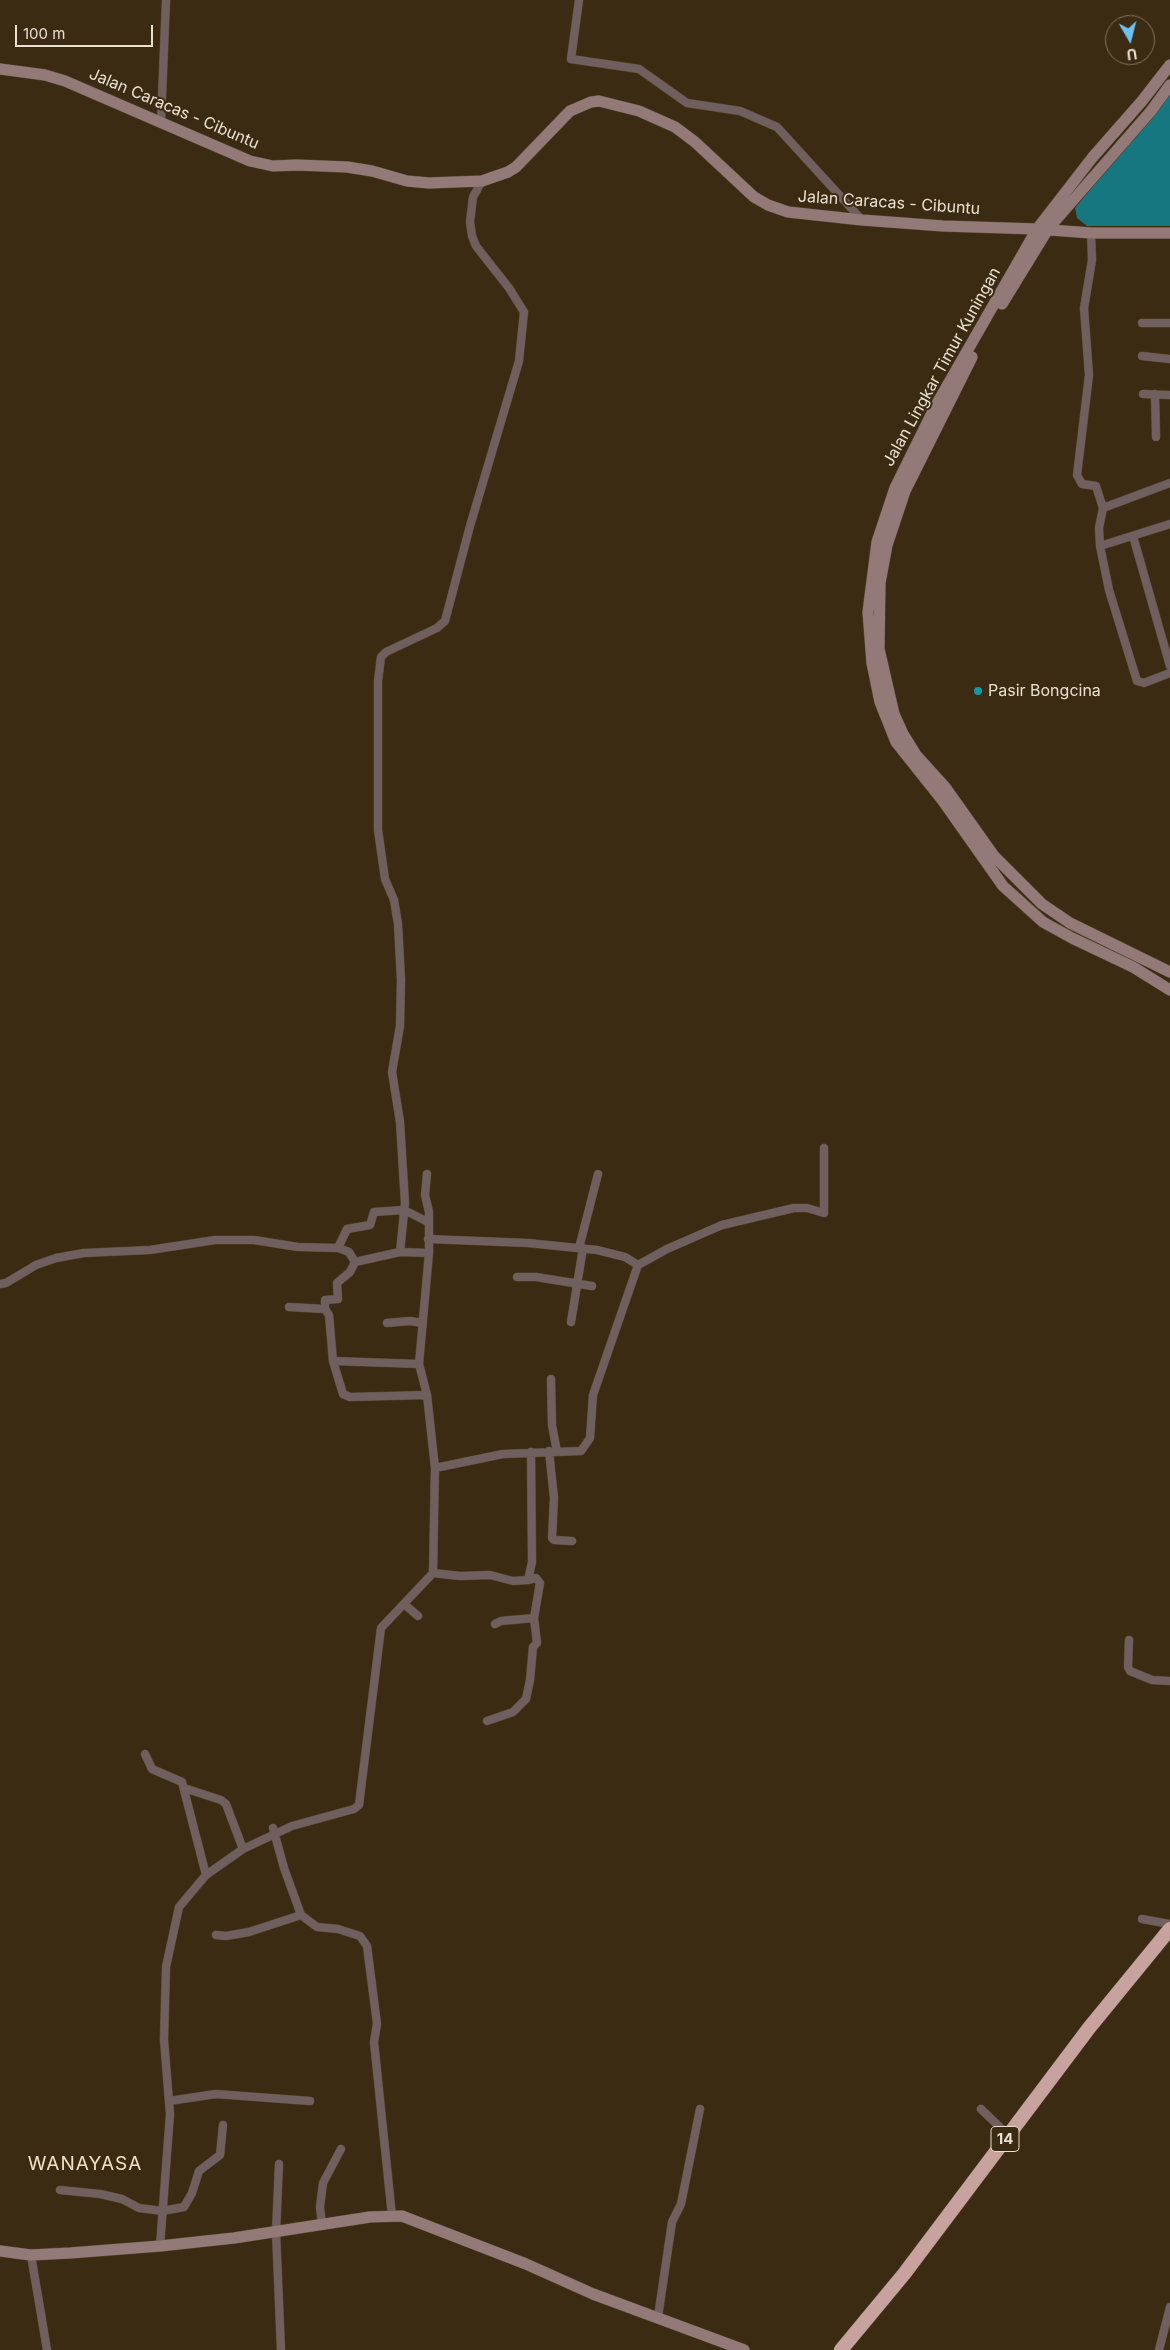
<!DOCTYPE html>
<html>
<head>
<meta charset="utf-8">
<style>
	body { margin:0 }
	#map { position:relative; width:1170px; height:2350px; overflow:hidden; background:#3b2b13; font-family:Inter,sans-serif }
	canvas { display:block }
	.north { position:absolute; left:1105px; top:15px; width:50px; height:50px; box-sizing:border-box; background:#3b2b13; border:1px solid #81735f; border-radius:50%; rotate:172deg; font-size:14px; font-weight:700; line-height:20px; text-align:center; color:#e9e0d1 }
	.north::after { content:''; display:block; margin:auto; width:18px; height:22px; background:#6dc2f3; clip-path:polygon(50% 0,100% 100%,50% 72%,0 100%) }
	.scale { position:absolute; left:15px; top:25px; width:138px; height:22px; box-sizing:border-box; border:2px solid #e9e0d1; border-top:0; padding-left:6px; font-size:15px; line-height:18px; white-space:nowrap; color:#e9e0d1; -webkit-text-stroke:4px #3b2b13; paint-order:stroke }
</style>
</head>
<body>
<div id="map">
<canvas width="1170" height="2350"></canvas>
<div class="north">U</div>
<div class="scale">100 m</div>
</div>
<script>
const c = document.querySelector('canvas').getContext('2d');
c.lineJoin = 'round';
function paint(path, color) { c.fillStyle = color; c.fill(path, 'evenodd'); }
const shape = rows => new Path2D(rows.map(r => 'M' + r).join(''));
function strokePath(path, color, width, dash) { c.strokeStyle = color; c.lineWidth = width; c.lineCap = dash ? 'butt' : 'round'; c.setLineDash(dash || []); c.stroke(path); }
function label(font, color, halo, rows, align = 'center') {
  c.font = font + ' Inter,sans-serif'; c.lineWidth = 4; c.setLineDash([]); c.textBaseline = 'middle'; c.strokeStyle = halo; c.fillStyle = color; for (const [text, x, y, turn = 0] of rows) {
    c.save(); c.translate(x, y); c.rotate((+turn || 0) * Math.PI / 180); c.textAlign = isNaN(turn) ? turn : align; if (halo) c.strokeText(text, 0, 0); c.fillText(text, 0, 0); c.restore();
  }
}
const water = shape([
	[1170,94,1170,226,1087,226,1077,218,1075,208]
]);
const street = shape([
	[579,0,571,59,639,69,687,103,740,111,777,127,862,220],
	[161,122,166,0],
	[1091,233,1092,260,1084,308,1089,375,1077,475,1082,484,1096,486,1103,508],
	[1142,323,1170,323],
	[1142,356,1170,359],
	[1143,394,1170,395],
	[1155,394,1156,437],
	[1170,483,1103,508,1099,528,1100,546,1109,590,1137,681,1144,683,1170,673],
	[1133,536,1170,666],
	[1100,546,1170,524],
	[427,1174,425,1195,429,1212,429,1253,419,1364,427,1395,435,1468,433,1573],
	[428,1239,528,1243,597,1250,625,1257,638,1265],
	[338,1248,347,1229,370,1225,374,1212,404,1210,428,1222],
	[579,1248,598,1174],
	[400,1252,405,1203,400,1122,392,1072,400,1026,401,980,398,924,394,900,385,879,378,830,378,681,381,657,386,652,437,628,445,621,470,526,519,361,524,312,509,288,476,246,472,236,470,222,473,197,482,181],
	[355,1262,400,1252,429,1253],
	[517,1277,536,1277,592,1286],
	[0,1284,6,1283,36,1265,56,1258,84,1253,150,1250,215,1240,254,1240,298,1247,338,1248,349,1252,355,1262,350,1272,337,1283,338,1299,325,1300,325,1309,329,1315,333,1361,343,1394,350,1397,427,1395],
	[289,1307,325,1309],
	[571,1322,583,1248],
	[387,1323,410,1321,422,1323],
	[333,1361,419,1364],
	[551,1379,552,1425,557,1452],
	[549,1451,554,1498,552,1538,554,1540,572,1541],
	[435,1468,503,1454,581,1451,590,1438,593,1395,638,1265,667,1249,722,1225,794,1208,807,1208,824,1213,824,1148],
	[404,1604,418,1616],
	[495,1624,501,1621,534,1618],
	[1129,1640,1128,1667,1130,1671,1152,1680,1170,1681],
	[487,1721,513,1712,526,1699,530,1680,533,1647,537,1643,534,1618,540,1583,536,1578,528,1580],
	[145,1754,152,1769,182,1782,206,1875],
	[184,1788,221,1800,226,1804,243,1849],
	[273,1828,284,1868,301,1915,317,1927,338,1929,360,1936,367,1946,377,2024,374,2042,392,2216],
	[1142,1919,1170,1924],
	[216,1935,226,1936,249,1932,301,1915],
	[169,2101,216,2094,310,2101],
	[981,2109,1008,2135],
	[279,2164,276,2232,281,2350],
	[60,2190,100,2194,122,2199,139,2208,162,2211,184,2207,192,2193,199,2171,220,2155,223,2125],
	[322,2224,320,2207,323,2183,341,2149],
	[160,2246,170,2114,164,2040,166,1967,179,1907,206,1875,243,1849,292,1826,354,1809,359,1805,381,1628,433,1573,460,1576,490,1575,513,1581,528,1580,532,1562,531,1452],
	[31,2255,47,2350],
	[658,2317,672,2222,681,2204,700,2109],
	[1159,2350,1170,2307]
]);
const secondary = shape([
	[1170,65,1142,101,1092,158,1037,229,935,407,895,488,877,542,868,612,872,663,880,702,896,742,943,801,1003,886,1043,922,1072,938,1133,967,1170,990],
	[0,69,45,75,65,81,250,161,273,166,297,165,347,167,372,171,407,181,429,183,482,181,508,172,516,167,570,111,591,102,599,101,639,111,675,127,695,142,754,197,768,205,788,212,862,220,943,226,1037,229,1091,233,1170,233],
	[1002,304,1048,229,1151,111,1170,85],
	[972,357,905,491,887,545,880,583,879,649,894,714,903,734,916,755,945,787,994,856,1042,904,1070,923,1170,972],
	[0,2251,31,2255,70,2253,160,2246,234,2238,370,2217,402,2216,526,2264,593,2294,744,2350]
]);
const highway = shape([
	[841,2350,904,2274,1089,2028,1170,1929]
]);
const markers = [
	[978,691,5,"#0f9aa8"]
];
const shields = [
	[1005,2139,28]
];
const shieldNames = [
	["14",1005,2139]
];
const streetNames = [
	["Jalan Caracas - Cibuntu",174,109,23],
	["Jalan Caracas - Cibuntu",889,203,4],
	["Jalan Lingkar Timur Kuningan",942,367,-61]
];
const poiNames = [
	["Pasir Bongcina",988,691]
];
const quarterNames = [
	["WANAYASA",85,2164]
];
paint(water, '#177780');
strokePath(street, '#574831', 9);
strokePath(secondary, '#574831', 12);
strokePath(highway, '#574831', 15);
strokePath(street, '#6f5f5e', 8);
strokePath(secondary, '#937a79', 11);
strokePath(highway, '#c7a29f', 14);
for (const [x, y, r, color] of markers) { const dot = new Path2D(); dot.arc(x, y, r, 0, 2 * Math.PI); c.fillStyle = color; c.fill(dot); strokePath(dot, '#3b2b13', 2); }
for (const [x, y, w] of shields) { const box = new Path2D(); box.roundRect(x - w / 2, y - 12.5, w, 25, 4); c.fillStyle = '#3b2b13'; c.fill(box); strokePath(box, '#e9e0d1', 1); }
label('bold 15px', '#e9e0d1', null, shieldNames);
label('16px', '#e9e0d1', '#3b2b13', streetNames);
label('16px', '#e9e0d1', '#3b2b13', poiNames, 'left');
c.letterSpacing = '1px';
label('19px', '#f4e0c3', '#3b2b13', quarterNames);
c.letterSpacing = '0px';
</script>
</body>
</html>
